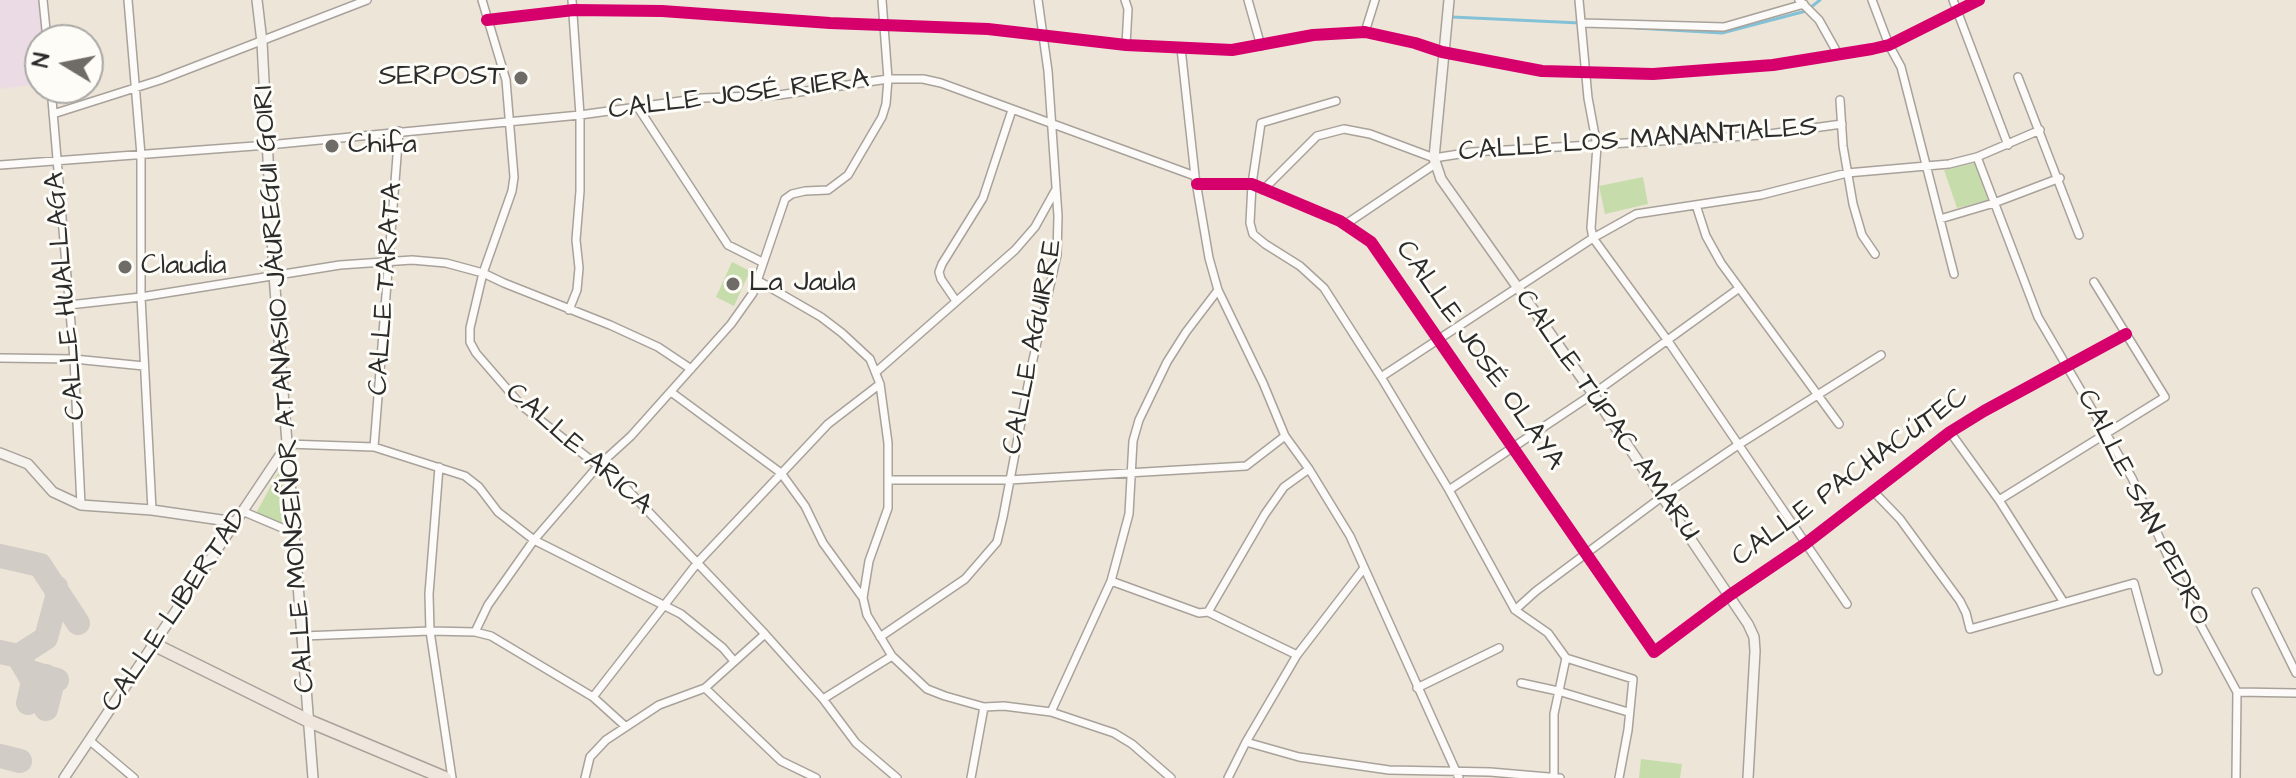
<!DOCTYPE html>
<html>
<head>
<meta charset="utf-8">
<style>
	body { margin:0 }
	#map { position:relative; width:2296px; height:778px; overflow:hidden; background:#eee5d9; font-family:"Architects Daughter",sans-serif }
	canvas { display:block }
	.north { position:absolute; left:24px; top:24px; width:80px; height:80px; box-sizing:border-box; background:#fdfcf7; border:2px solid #a9a8a5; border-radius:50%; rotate:280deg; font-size:22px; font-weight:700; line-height:32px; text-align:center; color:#2b2b2b }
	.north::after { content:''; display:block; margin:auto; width:28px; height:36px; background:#6f6c68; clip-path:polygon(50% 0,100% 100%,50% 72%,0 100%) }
</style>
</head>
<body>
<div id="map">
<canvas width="2296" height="778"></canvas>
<div class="north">N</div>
</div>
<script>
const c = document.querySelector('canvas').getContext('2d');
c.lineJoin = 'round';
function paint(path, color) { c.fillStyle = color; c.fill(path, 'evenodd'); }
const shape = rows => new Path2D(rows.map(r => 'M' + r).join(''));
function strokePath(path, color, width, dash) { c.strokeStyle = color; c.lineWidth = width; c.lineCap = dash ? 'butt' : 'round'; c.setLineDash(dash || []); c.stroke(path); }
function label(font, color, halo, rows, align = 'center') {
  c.font = font + ' "Architects Daughter",sans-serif'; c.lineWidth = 6; c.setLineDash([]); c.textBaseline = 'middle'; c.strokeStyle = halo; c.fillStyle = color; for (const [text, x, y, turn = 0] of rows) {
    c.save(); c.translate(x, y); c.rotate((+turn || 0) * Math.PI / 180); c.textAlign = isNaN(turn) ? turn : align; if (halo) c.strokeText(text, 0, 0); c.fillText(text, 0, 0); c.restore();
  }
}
const built = shape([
	[0,0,41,0,45,40,40,40,40,84,0,89]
]);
const green = shape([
	[1975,163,1988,200,1957,208,1944,170],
	[1643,177,1648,204,1605,214,1599,186],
	[732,262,750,271,734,306,716,297],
	[283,464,288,527,256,513],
	[1641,759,1682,764,1680,778,1639,778]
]);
const stream = shape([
	[1452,17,1580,23],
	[1636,28,1722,33,1806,11,1820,0]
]);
const taxiway = shape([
	[0,556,40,565,78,623],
	[0,652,18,656,27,671,57,680],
	[18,656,46,638,57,597,56,587],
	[27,671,33,682,28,703],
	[46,676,52,685,46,709],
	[0,756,20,761]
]);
const street = shape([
	[43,0,47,40],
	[128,0,141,155,141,297,152,510],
	[482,0,506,80,514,177,512,191,483,273,470,328,470,342,476,353,521,405,625,487,765,634,823,699,856,743,897,778],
	[1125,0,1128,9,1126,45],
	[1248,0,1261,46],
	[1579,0,1588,98,1597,146,1591,228,1593,238,1668,341,1847,604],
	[1799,0,1819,20,1838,54],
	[1872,0,1889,45,1901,67,1954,274],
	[1953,0,2008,145],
	[487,20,574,10,662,11,830,23,988,29,1126,45,1232,50,1313,35,1365,32,1415,43,1442,52,1542,71,1653,74,1773,65,1872,49,1889,45,1979,0],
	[1583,23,1724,27,1804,4],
	[1365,32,1375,0],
	[1181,48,1195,176,1209,258,1218,290,1263,383,1285,436,1309,469,1350,536,1459,778],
	[2018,77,2079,235],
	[51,88,74,359,81,505],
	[1840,100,1843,146,1853,204,1862,235,1875,254],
	[1336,101,1261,123,1252,184,1250,223,1253,234,1265,244,1300,266,1324,288,1381,377,1449,490,1515,610,1548,633,1566,658],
	[637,106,728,245,762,262],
	[53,114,160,80,367,0],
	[1977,157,2038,317,2132,478,2193,611,2237,692,2236,778],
	[0,165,268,145,580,115,702,98,779,95,888,79,923,79,941,83,1195,176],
	[1197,184,1252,184,1340,221,1371,242,1654,652,1730,595,1805,544,1950,432,1984,411,2126,334],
	[1263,190,1317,136,1344,129,1370,134,1434,158,1472,152,1762,135,1842,124],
	[1696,205,1706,236,1721,263,1839,424],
	[1940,219,1994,203,2060,178],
	[1346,224,1435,164],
	[757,280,821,317,842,333,870,359,880,384,888,443,888,508,869,561,863,598,867,615,892,656,927,689,945,696,984,707,1004,706,1051,712,1114,733,1132,744,1171,778],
	[956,301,941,279,939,272,942,264,983,198,1012,110],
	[69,305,141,297,340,265,412,260,446,263,483,273,504,283,610,325,658,347,691,369],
	[569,310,577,290,579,268,576,240,580,191,580,115,572,0],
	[0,358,74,359,144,366],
	[876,372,1015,250,1035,227,1055,191],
	[1381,377,1593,238,1636,214,1761,195,1847,173,1949,164,1977,157,2040,130],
	[671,392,781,473,805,506,823,543,863,598],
	[1950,432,1999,500,2063,601],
	[287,444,374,447,465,476,479,487,498,512,534,540,681,614,723,648,734,661],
	[374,447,399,131],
	[439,467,429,594,430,631,452,778],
	[889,480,1009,480,1246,466,1285,436],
	[1449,490,1593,394,1738,289],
	[1874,492,1900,519,1960,601,1966,613,1970,629,2134,583,2158,671],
	[1999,500,2165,397,2094,282],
	[242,511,294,533],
	[1111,581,1199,613,1208,612,1297,655],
	[2256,592,2296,673],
	[1515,610,1536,591,1663,496,1738,445,1881,355],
	[1208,612,1265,514,1284,487,1309,469],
	[475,632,488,605,534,540,598,466,631,436,731,324,753,293,785,199,792,194,805,191,828,190,848,175,882,117,886,104,888,79,882,0],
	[303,636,430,631,475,632,491,636,593,697,625,726],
	[880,637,965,579,997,542,1003,517,1032,364,1057,255,1058,216,1048,71,1038,0],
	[1566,658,1633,679,1628,730,1619,778],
	[1521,683,1558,691,1628,712],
	[705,688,781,761,816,778],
	[1417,688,1499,648],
	[2237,692,2296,693],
	[593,697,698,562,828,424,880,384],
	[823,699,892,656],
	[1051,712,1111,581,1129,514,1133,441,1139,420,1167,362,1186,332,1218,290],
	[89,740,134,778],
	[1246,742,1299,757,1389,770,1490,772,1560,778],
	[585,778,590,757,606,740,659,705,705,688,765,634],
	[971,778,984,707],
	[1228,778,1246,742,1297,655,1364,568],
	[1554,778,1554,714,1566,658]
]);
const secondary = shape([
	[257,0,262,42,274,275,313,778],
	[1449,0,1434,158,1441,179,1593,394,1748,624,1754,637,1755,651,1748,778],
	[0,453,28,464,53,492,81,505,152,510,235,522],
	[64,778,287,445]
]);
const highway = shape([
	[153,644,309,721,445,778]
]);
const cycleway = shape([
	[487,20,574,10,662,11,830,23,988,29,1126,45,1232,50,1313,35,1365,32,1415,43,1442,52,1542,71,1653,74,1773,65,1872,49,1889,45,1979,0],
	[1197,184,1252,184,1340,221,1371,242,1654,652,1730,595,1805,544,1950,432,1984,411,2126,334]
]);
const markers = [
	[521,78,8,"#6f6c68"],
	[332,146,8,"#6f6c68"],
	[125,267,8,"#6f6c68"],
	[733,284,8,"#6f6c68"]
];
const poiNames = [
	["SERPOST",505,78,"right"],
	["Chifa",348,146],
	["Claudia",141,267],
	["La Jaula",749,284]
];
const streetNames = [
	["CALLE JOSÉ RIERA",739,96,-7],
	["CALLE LOS MANANTIALES",1638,141,-4],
	["CALLE TARATA",387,289,-86],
	["CALLE HUALLAGA",67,296,-95],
	["CALLE AGUIRRE",1034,347,-79],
	["CALLE JOSÉ OLAYA",1479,356,55],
	["CALLE MONSEÑOR ATANASIO JÁUREGUI GOIRI",286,389,-94],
	["CALLE TÚPAC AMARU",1606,416,55],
	["CALLE ARICA",578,450,41],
	["CALLE PACHACÚTEC",1851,478,-36],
	["CALLE SAN PEDRO",2142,508,63],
	["CALLE LIBERTAD",176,611,-56]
];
paint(built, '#ebdbe4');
paint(green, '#c6dcaa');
strokePath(stream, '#83c2d6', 3);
strokePath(taxiway, '#d1ccc5', 24);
strokePath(street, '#a8a29b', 10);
strokePath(secondary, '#a8a29b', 12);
strokePath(highway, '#a8a29b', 15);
strokePath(street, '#fcfbf9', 7);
strokePath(secondary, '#f6f3ef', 9);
strokePath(highway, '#efe6de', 12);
strokePath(cycleway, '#d6006c', 12);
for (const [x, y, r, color] of markers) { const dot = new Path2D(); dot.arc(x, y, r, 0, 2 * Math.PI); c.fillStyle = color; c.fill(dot); strokePath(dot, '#fdfcf7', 3); }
label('28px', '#2b2b2b', '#fdfcf7', poiNames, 'left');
label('28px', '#2b2b2b', '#fdfcf7', streetNames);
</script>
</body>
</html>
